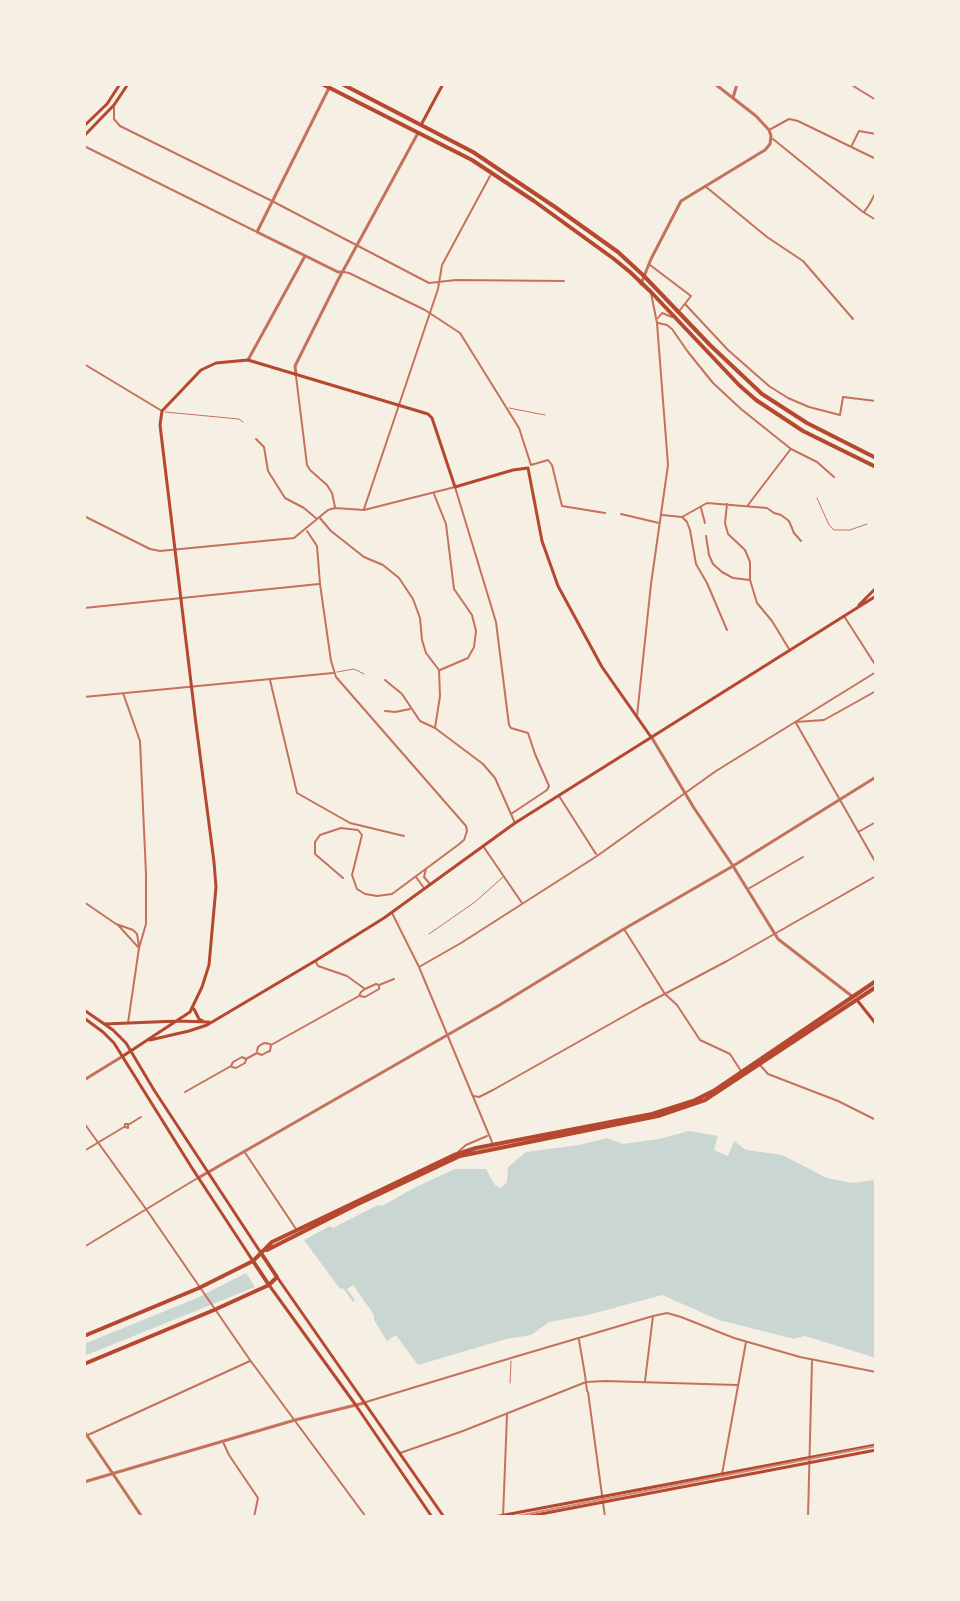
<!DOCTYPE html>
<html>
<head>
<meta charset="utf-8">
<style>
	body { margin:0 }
	#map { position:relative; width:960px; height:1601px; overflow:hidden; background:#f6efe4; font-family:"IBM Plex Sans",sans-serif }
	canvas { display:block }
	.frame { position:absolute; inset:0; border:86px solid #f6efe4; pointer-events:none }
</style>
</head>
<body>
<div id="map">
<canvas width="960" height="1601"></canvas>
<div class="frame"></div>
</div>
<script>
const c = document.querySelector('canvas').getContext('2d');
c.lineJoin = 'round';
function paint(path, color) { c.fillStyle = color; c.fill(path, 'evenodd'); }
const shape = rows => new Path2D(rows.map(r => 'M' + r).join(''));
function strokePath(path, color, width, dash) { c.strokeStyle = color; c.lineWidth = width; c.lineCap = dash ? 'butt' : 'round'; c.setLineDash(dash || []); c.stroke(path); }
const water = shape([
	[689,1131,718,1136,714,1150,728,1156,734,1141,746,1150,782,1155,827,1178,852,1183,876,1180,876,1358,805,1336,794,1339,719,1320,662,1295,588,1315,549,1322,531,1335,506,1339,418,1365,396,1335,387,1341,374,1320,374,1315,353,1285,347,1289,355,1300,353,1302,343,1288,340,1289,304,1240,330,1226,333,1228,378,1205,382,1206,416,1187,455,1169,486,1169,495,1185,501,1188,507,1182,508,1167,526,1152,579,1145,607,1138,623,1144,659,1139],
	[246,1273,255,1287,84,1356,84,1344,197,1298]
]);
const service = shape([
	[509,408,545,415],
	[165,412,239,419,243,422],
	[817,498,829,525,834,530,850,530,867,524],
	[337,672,354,669,364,674],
	[429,934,475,902,503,877],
	[510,1383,511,1361]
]);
const pedestrian = shape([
	[360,996,365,997,379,989,379,985],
	[257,1051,258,1047,262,1044,265,1043,270,1044],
	[232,1067,236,1068,245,1063,246,1060],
	[185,1092,231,1066,233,1062,242,1057,246,1059,257,1053,262,1055,267,1052,270,1051,271,1045,359,996,361,992,365,989,376,984,379,985,394,979],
	[125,1124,128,1124,128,1128,125,1127,125,1124],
	[128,1125,141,1117],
	[84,1151,124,1127],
	[585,1375,587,1391],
	[645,1381,653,1316],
	[463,1431,586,1382,605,1381,737,1385]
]);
const minor = shape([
	[850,84,876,100],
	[114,107,114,119,120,126,272,201,429,283,456,280,564,281],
	[769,130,789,119,798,121,876,159],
	[773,139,863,212,876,220],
	[852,145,859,131,876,134],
	[84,146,255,231],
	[705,186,767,237,803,261,853,319],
	[864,212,869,205,876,192],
	[650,265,691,296,680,310],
	[344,272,349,273,425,310,460,333,519,428,531,465],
	[685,304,728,350,769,386,788,398,809,407,840,415,843,397,876,401],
	[658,318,662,313,672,317],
	[658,323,667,325,672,329,688,352,713,383,741,409,791,449,817,462,834,477],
	[84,364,162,411],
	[296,376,307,465,310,470,327,485,332,493,335,507],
	[256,439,264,447,268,471,285,498,304,508,317,519],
	[531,465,548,460,552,465,562,506,605,513],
	[434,494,446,524,454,589,472,615,476,631,474,647,468,658,440,670],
	[727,504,725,523,728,534,745,550,750,562,750,580,757,603,772,621,789,649],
	[748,505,790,450],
	[701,508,705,523],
	[364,509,438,289,442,265,490,176],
	[621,514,659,523],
	[662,515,682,517,707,503,767,508,774,513,781,515,789,521,794,533,801,541],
	[84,516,150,549,160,551,294,538,328,510,335,508,364,510,455,487,496,622,509,725,511,728,528,733,535,754,549,786,547,790,511,814],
	[319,517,331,531,364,557,383,565,399,578,413,599,420,618,422,640,426,653,439,670,440,696,435,728],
	[682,517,687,522,690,530,696,564,707,583,727,630],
	[307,531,317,546,320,584,331,661,336,677,466,826,467,831,464,840,458,845,392,894,377,896,365,894,357,889,352,875,362,835,358,830,341,828,320,835,315,842,315,854,343,878],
	[706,536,709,555,713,564,722,572,733,578,750,580],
	[84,608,319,584],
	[844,616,876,666],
	[270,680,297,793,350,823,404,836],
	[385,680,402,694,420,721,435,728,483,764,495,778,515,823],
	[123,693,140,741,146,874,146,924,139,948,128,1023],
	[84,697,333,673],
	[385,711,395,712,410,709],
	[637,716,651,584,668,465,657,323,651,293],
	[796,722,824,720,876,691],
	[796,723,876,863],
	[559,796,596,854],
	[860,831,876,822],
	[483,846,522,903],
	[426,869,424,877,430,884],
	[416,877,424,888],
	[748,889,803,857],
	[84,902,116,924,133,930,137,934,139,946],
	[392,913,419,967,492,1142],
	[118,925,138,947],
	[624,929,665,994,677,1005,700,1040,730,1054,741,1071],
	[316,962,318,966,347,976,365,989],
	[419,967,461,943,597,856,716,771,876,672],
	[760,1065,768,1074,838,1101,876,1120],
	[474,1096,479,1097,493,1090,642,1006,727,961,876,876],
	[84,1123,146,1209,250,1360,366,1517],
	[244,1151,296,1229],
	[458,1152,466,1145,487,1136],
	[84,1247,196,1179],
	[579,1340,585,1375],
	[588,1392,605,1517],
	[366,1402,511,1358,653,1316,667,1313,681,1317,734,1338,800,1357,876,1372],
	[88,1435,250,1361],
	[223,1442,229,1455,258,1498,254,1517],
	[400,1453,463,1431],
	[722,1474,746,1342],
	[503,1517,507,1415],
	[808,1517,812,1361]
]);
const tertiary = shape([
	[329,88,257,232,338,272,342,272],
	[733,98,737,84],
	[641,284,651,259,681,201,765,150,770,144,771,136,769,130,756,116,715,84],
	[248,360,305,256],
	[296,375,295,366,338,280,418,133],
	[652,738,694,808,733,866,778,939,853,997],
	[84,1080,123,1056],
	[198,1178,498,1006,624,929,733,866,876,777],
	[84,1431,142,1517],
	[84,1482,295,1420,364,1403],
	[875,1517,876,1517]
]);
const secondary = shape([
	[421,125,443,84],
	[84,126,107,104,120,84],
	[84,136,114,105,128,84],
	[859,605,876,588],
	[857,1000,876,1024],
	[194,1009,199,1019,203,1021],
	[84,1010,113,1030,126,1043,154,1090,261,1253],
	[84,1018,103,1032,114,1043,192,1168,253,1261],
	[105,1024,178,1021,209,1022],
	[150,1040,189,1031,207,1025,315,961,384,918,515,823,876,596],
	[123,1056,190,1012,202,987,209,965,216,887,214,862,196,724,160,425,162,411,201,370,216,363,248,360,428,414,432,418,455,487,513,470,528,468,542,541,558,586,602,667,651,737],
	[277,1277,444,1517],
	[269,1285,355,1404,432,1517],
	[494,1517,876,1445],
	[525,1517,876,1450]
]);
const primary = shape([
	[322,84,472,160,534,201,614,259,630,272,651,292,739,385,756,400,803,431,876,467],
	[342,84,473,152,555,207,618,252,644,276,710,345,762,394,807,423,876,458],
	[267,1250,356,1205,460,1156,658,1116,705,1100,876,987],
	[253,1261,269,1285],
	[84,1336,199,1288,253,1261,272,1242,454,1155,476,1148,652,1114,693,1101,715,1090,876,981],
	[84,1364,214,1310,269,1285,277,1277,261,1253]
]);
const tram = shape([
	[512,1517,876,1446]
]);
paint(water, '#c9d6d2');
strokePath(service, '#c5725c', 1);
strokePath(pedestrian, '#c5725c', 2);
strokePath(minor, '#c5725c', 2);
strokePath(tertiary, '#c5725c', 3);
strokePath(secondary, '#b5482f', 3);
strokePath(primary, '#b5482f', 4);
strokePath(tram, '#cf8b77', 2);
</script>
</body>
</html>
